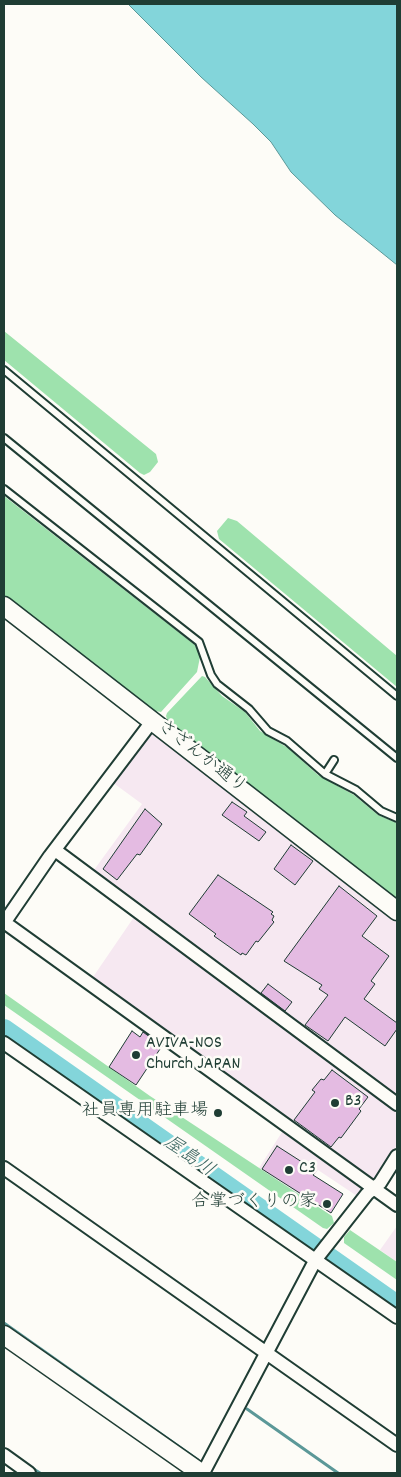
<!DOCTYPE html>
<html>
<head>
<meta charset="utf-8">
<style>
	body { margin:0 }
	#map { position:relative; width:401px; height:1477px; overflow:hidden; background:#fdfcf7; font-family:Dekko,sans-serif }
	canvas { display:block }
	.frame { position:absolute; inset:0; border:5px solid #1f3d34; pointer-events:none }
</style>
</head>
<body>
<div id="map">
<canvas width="401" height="1477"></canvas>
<div class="frame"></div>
</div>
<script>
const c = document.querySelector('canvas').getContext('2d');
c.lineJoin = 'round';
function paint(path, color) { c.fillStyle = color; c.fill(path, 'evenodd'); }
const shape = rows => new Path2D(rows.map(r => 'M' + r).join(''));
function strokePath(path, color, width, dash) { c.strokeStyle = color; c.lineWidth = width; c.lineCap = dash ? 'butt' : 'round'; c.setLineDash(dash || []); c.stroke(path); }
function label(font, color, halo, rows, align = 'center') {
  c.font = font + ' Dekko,"Klee One",sans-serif'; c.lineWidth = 5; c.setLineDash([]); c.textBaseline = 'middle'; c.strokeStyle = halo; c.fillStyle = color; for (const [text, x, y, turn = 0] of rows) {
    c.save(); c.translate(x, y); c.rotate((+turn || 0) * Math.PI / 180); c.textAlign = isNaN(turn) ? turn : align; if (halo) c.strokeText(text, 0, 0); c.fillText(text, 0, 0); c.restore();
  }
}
const built = shape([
	[155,730,397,920,397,1096,94,870,142,804,112,782,151,731],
	[134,917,397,1112,397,1145,375,1179,369,1180,91,980],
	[284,1129,361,1184,361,1190,357,1196,318,1170,301,1196,259,1168],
	[397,1226,397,1262,380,1250]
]);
const green = shape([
	[4,331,156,454,158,462,150,472,144,475,140,473,4,360],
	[4,496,195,645,200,657,197,672,161,712,155,711,4,595],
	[228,518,237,521,397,656,397,687,219,539,217,531],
	[202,676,205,677,222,696,245,712,260,731,288,748,318,775,354,795,378,815,397,823,397,901,168,722,166,716,167,713],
	[4,993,150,1096,332,1216,334,1223,327,1229,323,1228,4,1005],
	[350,1230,397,1262,397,1280,344,1243,344,1237]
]);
const water = shape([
	[128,4,397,4,397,265,335,215,291,172,271,142,253,124,201,77,128,4]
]);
const stream = shape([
	[4,1323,198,1460],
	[247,1409,338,1473],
	[32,1468,40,1473]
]);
const river = shape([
	[4,1029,397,1305]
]);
const building = shape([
	[232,802,247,812,244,816,266,832,259,841,222,815,232,802],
	[145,809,162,824,140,855,137,854,117,880,103,869,145,809],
	[291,845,313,861,295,885,274,869,291,845],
	[218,875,273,912,271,914,274,916,272,920,274,922,258,942,256,941,246,955,242,953,241,955,214,936,216,934,189,914,218,875],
	[339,886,377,916,362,936,389,956,371,981,375,984,364,999,397,1023,397,1029,385,1046,345,1017,328,1041,305,1025,328,995,319,989,322,985,284,961,339,886],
	[268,984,292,1002,285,1011,261,993,268,984],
	[132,1031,140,1037,143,1032,162,1046,136,1085,109,1067,132,1031],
	[332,1070,368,1097,359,1109,361,1111,341,1138,339,1137,331,1147,294,1120,315,1092,312,1090,321,1079,324,1080,332,1070],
	[277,1146,316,1171,313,1175,343,1194,331,1213,262,1169,277,1146]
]);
const lane = shape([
	[4,370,397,696],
	[4,438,397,758],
	[4,489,199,642,211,675,217,684,249,709,268,731,287,741,325,774,356,790,381,811,397,818],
	[325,774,334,760]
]);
const street = shape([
	[55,850,397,1104],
	[4,922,397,1205],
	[4,923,50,856,153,720],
	[4,1043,397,1317],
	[4,1168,397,1445],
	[4,1455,29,1473],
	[203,1473,316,1259,367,1194,380,1183,397,1156]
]);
const secondary = shape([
	[4,606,397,911],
	[4,1335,201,1473]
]);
const markers = [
	[136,1055,5,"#1f3d34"],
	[335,1103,5,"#1f3d34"],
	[218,1113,5,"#1f3d34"],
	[289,1170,5,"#1f3d34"],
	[327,1204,5,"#1f3d34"]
];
const streetNames = [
	["さざんか通り",201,758,38]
];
const poiNames = [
	["AVIVA-NOS",146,1045],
	["Church JAPAN",146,1066],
	["B3",345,1103],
	["社員専用駐車場",208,1113,"right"],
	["C3",299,1170],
	["合掌づくりの家",317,1204,"right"]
];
const waterNames = [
	["屋島川",188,1158,35]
];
paint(built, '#f6e8f1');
paint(green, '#9ee2ad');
paint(water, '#83d5da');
strokePath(water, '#5b9898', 1);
strokePath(stream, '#5b9898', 3);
strokePath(river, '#83d5da', 20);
paint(building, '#e4bbe2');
strokePath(building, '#1f3d34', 1);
strokePath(lane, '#1f3d34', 10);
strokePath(street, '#1f3d34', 16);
strokePath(secondary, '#1f3d34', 21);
strokePath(lane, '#fdfcf7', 6);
strokePath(street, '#fdfcf7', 12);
strokePath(secondary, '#fdfcf7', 18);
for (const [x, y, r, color] of markers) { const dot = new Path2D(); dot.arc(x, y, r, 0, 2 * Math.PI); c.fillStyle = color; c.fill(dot); strokePath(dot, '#fdfcf7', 2); }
label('18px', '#1f3d34', '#fdfcf7', streetNames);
label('18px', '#1f3d34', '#fdfcf7', poiNames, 'left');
label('italic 19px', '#38635e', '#fdfcf7', waterNames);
</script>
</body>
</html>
